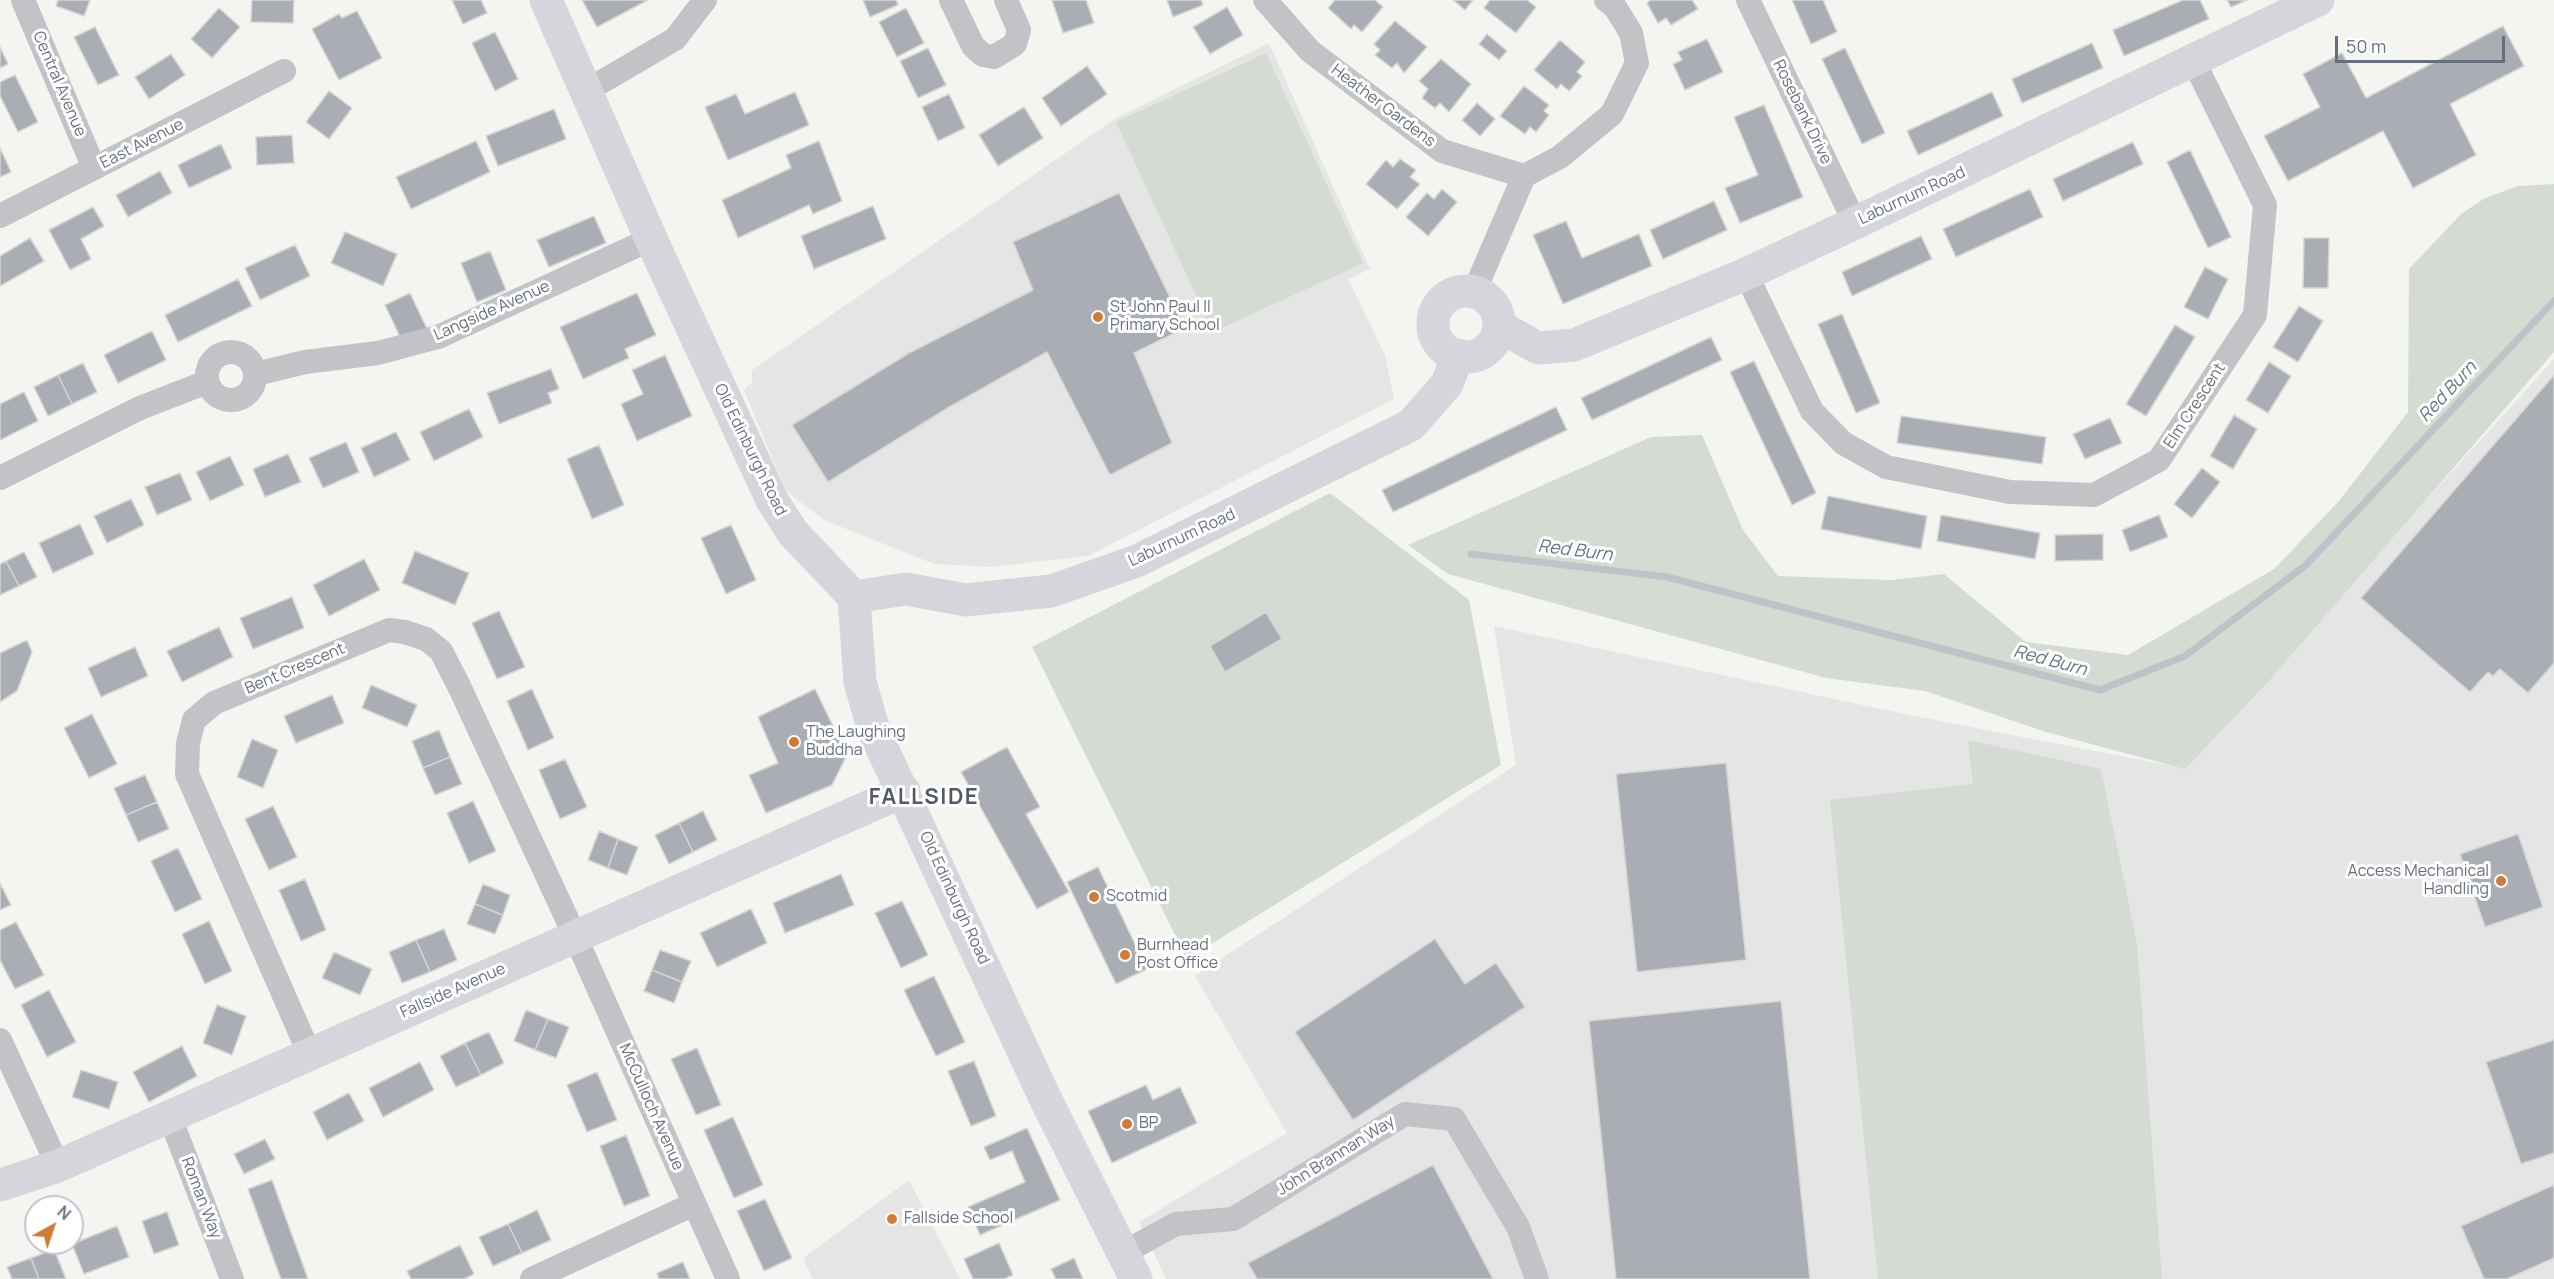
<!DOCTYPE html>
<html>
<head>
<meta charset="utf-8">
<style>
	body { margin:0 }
	#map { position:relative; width:2554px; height:1279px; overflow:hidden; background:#f4f5f1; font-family:Manrope,sans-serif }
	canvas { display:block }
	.north { position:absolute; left:24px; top:1195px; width:60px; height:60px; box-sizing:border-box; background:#fff; border:2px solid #c2c5cc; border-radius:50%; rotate:40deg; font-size:16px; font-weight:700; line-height:24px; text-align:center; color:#676f7f }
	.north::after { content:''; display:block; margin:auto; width:21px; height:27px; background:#cf7c37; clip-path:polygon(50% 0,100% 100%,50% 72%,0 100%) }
	.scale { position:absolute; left:2335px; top:36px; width:170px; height:27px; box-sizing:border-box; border:3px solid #676f7f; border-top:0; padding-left:8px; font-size:18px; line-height:21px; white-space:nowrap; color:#676f7f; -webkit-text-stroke:4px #fff; paint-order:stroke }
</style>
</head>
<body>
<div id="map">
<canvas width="2554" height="1279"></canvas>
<div class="north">N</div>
<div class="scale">50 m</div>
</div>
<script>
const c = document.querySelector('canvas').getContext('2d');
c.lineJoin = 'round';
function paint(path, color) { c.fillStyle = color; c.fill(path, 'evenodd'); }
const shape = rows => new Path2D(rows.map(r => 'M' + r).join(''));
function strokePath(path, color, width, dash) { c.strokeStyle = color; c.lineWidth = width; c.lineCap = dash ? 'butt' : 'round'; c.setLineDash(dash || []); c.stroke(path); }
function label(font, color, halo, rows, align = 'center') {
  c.font = font + ' Manrope,sans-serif'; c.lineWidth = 6; c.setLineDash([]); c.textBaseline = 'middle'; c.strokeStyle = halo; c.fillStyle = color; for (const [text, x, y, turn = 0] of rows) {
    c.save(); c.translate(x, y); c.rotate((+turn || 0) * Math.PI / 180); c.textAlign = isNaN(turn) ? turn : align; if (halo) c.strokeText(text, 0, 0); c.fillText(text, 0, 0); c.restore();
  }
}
const built = shape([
	[1269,43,1370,269,1348,279,1385,355,1394,399,1088,556,990,567,934,564,824,520,786,491,744,390,752,382,752,370,1116,118],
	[2554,359,2554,1279,1166,1279,1139,1222,1287,1133,1195,976,1516,765,1494,626,1914,716,2183,768],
	[909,1180,960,1279,813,1279,803,1258]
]);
const green = shape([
	[1266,53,1363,263,1213,332,1116,122],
	[2554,184,2554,352,2267,683,2185,769,2046,732,1925,691,1826,678,1448,574,1408,545,1651,437,1702,435,1743,530,1778,576,1891,580,1944,574,2026,642,2128,655,2274,569,2339,501,2408,412,2409,269,2461,214,2485,198,2518,186],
	[1330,493,1469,600,1501,765,1187,959,1032,647],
	[1968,740,2101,769,2137,944,2162,1279,1878,1279,1830,800,1973,784]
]);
const stream = shape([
	[1471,554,1667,577,2100,690,2185,656,2306,565,2554,301]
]);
const building = shape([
	[58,0,90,0,84,16,56,6,58,0],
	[252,0,294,0,293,23,251,22,252,0],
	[452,0,481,0,487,13,463,24,452,0],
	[582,0,648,0,597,27,582,0],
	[863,0,896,0,898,5,870,17,863,0],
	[1052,0,1086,0,1094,23,1063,33,1052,0],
	[1167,0,1201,0,1203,5,1173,17,1167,0],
	[1335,0,1375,0,1383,7,1362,32,1354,25,1351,29,1328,8,1335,0],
	[1453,0,1473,0,1465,10,1453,0],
	[1490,0,1527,0,1536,7,1516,33,1484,8,1490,0],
	[1651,0,1692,0,1698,9,1671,25,1666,18,1658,23,1647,3,1651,0],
	[1792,0,1823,0,1837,32,1811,44,1792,0],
	[2183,0,2200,0,2209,19,2124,56,2113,30,2183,0],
	[2227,0,2247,0,2231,7,2227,0],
	[1227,7,1243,35,1210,54,1193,27,1227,7],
	[219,8,240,27,212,58,191,39,219,8],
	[906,8,924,43,897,57,879,22,906,8],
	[357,11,382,58,339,80,312,29,339,14,342,18,357,11],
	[1395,21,1427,47,1404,73,1397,63,1392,68,1375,55,1380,50,1374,44,1395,21],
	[2503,26,2524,66,2450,104,2476,155,2413,188,2383,131,2288,181,2264,136,2320,107,2303,74,2342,53,2366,98,2503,26],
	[95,27,119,75,98,85,74,37,95,27],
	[495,32,518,79,495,91,472,43,495,32],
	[1487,34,1507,51,1499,60,1479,44,1487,34],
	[1707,39,1723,72,1685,90,1673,64,1682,60,1678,52,1707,39],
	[1560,40,1585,62,1577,72,1582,76,1569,91,1561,84,1557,89,1534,70,1560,40],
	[2092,43,2103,68,2022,103,2012,79,2092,43],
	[0,47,8,64,0,68,0,47],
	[928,48,946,85,918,98,900,61,928,48],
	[1845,48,1885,133,1862,144,1822,59,1845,48],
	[171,54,185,75,149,99,135,77,171,54],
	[1441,59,1471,84,1449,112,1440,103,1435,108,1422,98,1428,89,1419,81,1441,59],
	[1087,66,1107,94,1061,126,1042,98,1087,66],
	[15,75,38,122,18,132,0,96,0,82,15,75],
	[1524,86,1549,105,1544,111,1549,115,1536,132,1530,127,1525,134,1500,116,1524,86],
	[329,91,352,108,329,139,306,122,329,91],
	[795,92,809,125,728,160,705,107,736,94,745,114,795,92],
	[1992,92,2003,116,1918,155,1907,131,1992,92],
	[949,94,965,128,938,141,922,107,949,94],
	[1477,103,1495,119,1480,136,1462,120,1477,103],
	[1764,105,1803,197,1740,223,1725,188,1758,175,1734,117,1764,105],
	[1024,107,1043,138,998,166,979,135,1024,107],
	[554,109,566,139,498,166,486,136,554,109],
	[292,135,294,163,257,165,256,137,292,135],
	[476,141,490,172,411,209,396,177,476,141],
	[819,141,842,201,813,214,809,205,738,238,722,200,791,168,786,155,819,141],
	[2133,142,2143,164,2063,201,2053,179,2133,142],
	[221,144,232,168,189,188,178,165,221,144],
	[0,148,11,172,0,177,0,148],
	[2190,150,2231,237,2208,248,2167,162,2190,150],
	[1400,159,1416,170,1410,177,1420,184,1397,209,1366,184,1386,160,1393,167,1400,159],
	[160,171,172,193,128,217,116,195,160,171],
	[1442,189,1457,202,1428,236,1406,217,1427,193,1434,199,1442,189],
	[2030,189,2043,217,1956,257,1943,229,2030,189],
	[1119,193,1185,328,1134,353,1172,443,1110,475,1047,352,951,406,828,482,792,425,909,353,1033,290,1013,242,1119,193],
	[1714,201,1727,230,1663,259,1650,230,1714,201],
	[873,206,886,239,814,269,801,236,873,206],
	[93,207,104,226,81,239,91,259,70,270,49,230,93,207],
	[594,216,606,243,549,267,537,240,594,216],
	[1566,221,1582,258,1639,234,1652,266,1563,304,1533,235,1566,221],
	[345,232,397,254,383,286,331,263,345,232],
	[1921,236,1932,259,1852,296,1842,272,1921,236],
	[30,238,44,261,0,286,0,256,30,238],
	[2304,238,2329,238,2328,288,2303,288,2304,238],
	[295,245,310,276,260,300,245,268,295,245],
	[490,251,506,290,477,302,461,263,490,251],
	[2205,267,2228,279,2208,319,2184,307,2205,267],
	[238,279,252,306,178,342,165,315,238,279],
	[410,293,427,329,402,341,385,305,410,293],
	[637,293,656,335,625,349,629,358,583,379,560,327,637,293],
	[2299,306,2323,321,2298,362,2273,347,2299,306],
	[1842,314,1880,403,1856,413,1818,324,1842,314],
	[2175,325,2195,337,2146,416,2126,404,2175,325],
	[152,331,166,360,118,383,104,355,152,331],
	[1711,337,1722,360,1592,420,1581,398,1711,337],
	[665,355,692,416,637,441,621,404,643,394,632,370,665,355],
	[1754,361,1816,493,1792,505,1730,372,1754,361],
	[2269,362,2291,376,2268,413,2246,400,2269,362],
	[83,363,97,392,72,404,58,375,83,363],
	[551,369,559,389,548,393,552,403,499,424,487,393,551,369],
	[58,375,72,404,48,416,34,387,58,375],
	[2554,375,2554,663,2528,693,2500,669,2493,676,2488,672,2470,692,2361,598,2554,375],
	[24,392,38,421,0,440,0,404,24,392],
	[1556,407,1567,430,1393,512,1382,490,1556,407],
	[469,409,483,437,434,461,420,432,469,409],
	[2234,415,2257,429,2233,469,2210,456,2234,415],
	[1901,416,2046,437,2042,464,1897,443,1901,416],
	[2110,418,2122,443,2085,459,2073,434,2110,418],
	[396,432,410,460,374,477,361,448,396,432],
	[346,442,359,472,323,488,309,458,346,442],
	[599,445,624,505,592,519,567,459,599,445],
	[288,454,301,482,265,497,253,469,288,454],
	[230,456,244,485,210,501,196,472,230,456],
	[2202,468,2220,482,2192,518,2174,504,2202,468],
	[180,473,192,500,157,515,145,487,180,473],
	[1828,496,1927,516,1921,549,1821,529,1828,496],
	[131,499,144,525,107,543,94,516,131,499],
	[1941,515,2040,533,2035,559,1937,541,1941,515],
	[2159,515,2168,537,2130,552,2122,530,2159,515],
	[80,524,94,554,53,573,39,543,80,524],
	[731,525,756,580,726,594,701,538,731,525],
	[2103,534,2103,560,2055,561,2055,535,2103,534],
	[415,551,469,573,455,605,402,583,415,551],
	[24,552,37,577,19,586,6,561,24,552],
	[364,559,380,590,329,616,313,585,364,559],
	[6,561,19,586,0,595,0,564,6,561],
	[292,597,304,628,253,649,240,618,292,597],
	[499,611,525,667,497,679,472,623,499,611],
	[1266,612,1282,639,1225,672,1210,646,1266,612],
	[219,627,233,657,182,682,167,651,219,627],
	[27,640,32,652,17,691,0,702,0,653,27,640],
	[135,647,148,676,101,697,88,668,135,647],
	[371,685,417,705,407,727,362,708,371,685],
	[532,689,554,738,528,750,507,701,532,689],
	[815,689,847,755,832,785,766,813,749,775,778,763,758,717,815,689],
	[332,695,344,723,296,743,284,716,332,695],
	[92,714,117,764,89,778,64,728,92,714],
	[439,730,450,757,423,768,412,741,439,730],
	[252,739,278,750,263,788,237,777,252,739],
	[1007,747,1040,807,1026,814,1069,892,1037,909,961,772,1007,747],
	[450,757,462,784,435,795,423,768,450,757],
	[565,759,587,807,560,819,539,770,565,759],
	[1726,763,1746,960,1637,972,1616,774,1726,763],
	[145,775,157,802,126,815,114,788,145,775],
	[473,801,496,851,469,863,447,813,473,801],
	[157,802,169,829,138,842,126,815,157,802],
	[273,806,297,857,269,870,245,819,273,806],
	[703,811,717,840,693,852,679,823,703,811],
	[679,823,693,852,669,864,655,835,679,823],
	[599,831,618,839,608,868,588,860,599,831],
	[2518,834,2543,907,2485,927,2460,854,2518,834],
	[618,839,638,847,627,875,608,868,618,839],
	[178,848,202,899,175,912,151,861,178,848],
	[1098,867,1147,969,1116,984,1067,882,1098,867],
	[841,874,854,905,785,933,773,903,841,874],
	[305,879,326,930,301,941,279,890,305,879],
	[0,883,11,905,0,910,0,883],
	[483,884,510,895,503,915,475,904,483,884],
	[902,901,928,955,901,968,875,913,902,901],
	[475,904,503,915,495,934,467,924,475,904],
	[751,909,767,943,717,967,700,933,751,909],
	[209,921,232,971,205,984,182,934,209,921],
	[16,922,44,975,15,989,0,960,0,930,16,922],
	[444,929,457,960,430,972,416,940,444,929],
	[1435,939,1465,984,1496,963,1525,1007,1353,1120,1295,1032,1435,939],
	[416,940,430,972,402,983,389,952,416,940],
	[660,950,691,961,682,982,652,970,660,950],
	[334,952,372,969,360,995,322,978,334,952],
	[652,970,682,982,674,1003,644,991,652,970],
	[934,976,965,1042,936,1056,904,990,934,976],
	[49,990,76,1042,47,1057,21,1005,49,990],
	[1781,1001,1810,1279,1616,1279,1589,1021,1781,1001],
	[217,1005,246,1016,232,1055,203,1043,217,1005],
	[526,1010,548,1019,535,1050,514,1041,526,1010],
	[548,1019,569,1027,556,1058,535,1050,548,1019],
	[489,1032,504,1063,481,1075,465,1043,489,1032],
	[2554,1040,2554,1153,2521,1164,2486,1062,2554,1040],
	[465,1043,481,1075,456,1087,440,1056,465,1043],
	[182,1046,197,1076,149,1102,133,1072,182,1046],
	[697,1048,721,1105,696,1115,671,1059,697,1048],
	[974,1061,996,1116,971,1126,948,1071,974,1061],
	[420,1062,434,1090,383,1117,369,1088,420,1062],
	[81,1070,118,1082,109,1109,72,1097,81,1070],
	[597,1072,617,1120,587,1132,567,1085,597,1072],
	[1146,1085,1153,1100,1180,1087,1197,1123,1112,1163,1088,1111,1146,1085],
	[349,1093,364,1121,327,1140,313,1112,349,1093],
	[733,1117,763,1185,734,1198,704,1130,733,1117],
	[1027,1128,1060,1200,980,1235,968,1207,1025,1182,1012,1151,990,1160,984,1147,1027,1128],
	[626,1135,650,1196,624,1206,600,1146,626,1135],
	[265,1139,275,1159,244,1174,234,1154,265,1139],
	[1433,1165,1493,1279,1257,1279,1248,1263,1433,1165],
	[272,1180,308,1279,281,1279,248,1189,272,1180],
	[2554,1185,2554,1258,2507,1279,2484,1279,2461,1226,2554,1185],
	[765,1199,792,1258,764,1271,737,1211,765,1199],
	[537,1210,551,1240,522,1253,508,1224,537,1210],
	[167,1212,179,1245,154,1254,142,1221,167,1212],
	[508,1224,522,1253,493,1266,479,1237,508,1224],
	[117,1226,129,1257,84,1274,72,1244,117,1226],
	[999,1243,1013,1275,1004,1279,973,1279,964,1259,999,1243],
	[460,1245,474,1274,464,1279,411,1279,407,1271,460,1245],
	[54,1249,66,1279,39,1279,31,1258,54,1249],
	[31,1258,39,1279,12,1279,7,1267,31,1258],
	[1074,1258,1083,1279,1056,1279,1051,1269,1074,1258],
	[683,1262,690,1279,659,1279,657,1273,683,1262]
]);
const street = shape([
	[23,0,94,168],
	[951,0,973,46,983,55,994,57,1015,44,1019,30,1006,0],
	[1265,0,1310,51,1442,151,1524,176],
	[1748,0,1855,223],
	[586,91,675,39,705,0],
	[0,216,284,71],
	[1746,274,1812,411,1843,443,1886,467,2010,492,2094,495,2159,460,2255,315,2265,205,2194,62],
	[1478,293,1480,278,1524,176,1560,157,1612,114,1637,63,1631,33,1615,7,1606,0],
	'207 376a24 24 0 1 1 48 0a24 24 0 1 1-48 0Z',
	[256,374,305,362,378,353,438,337,651,239],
	[0,478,140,408,207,382],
	[0,1040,58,1166],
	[310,1055,187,774,188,743,194,720,214,703,389,630,405,632,426,639,441,651,459,686,575,936,728,1279],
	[170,1117,232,1279],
	[1123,1253,1176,1224,1233,1219,1405,1114,1454,1119,1518,1227,1537,1279],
	[532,1279,694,1204]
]);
const secondary = shape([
	[546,0,651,239,772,500,793,533,854,597,860,682,874,731,1046,1100,1136,1279],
	'1433 324a33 33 0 1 1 66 0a33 33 0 1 1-66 0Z',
	[1499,326,1538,348,1574,345,1746,274,1855,223,2318,0],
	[854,597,906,589,966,600,1051,591,1137,561,1411,425,1447,384,1458,355],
	[0,1185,58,1166,904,791]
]);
const markers = [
	[1098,317,6,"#cf7c37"],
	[794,742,6,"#cf7c37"],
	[2501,881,6,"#cf7c37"],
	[1094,897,6,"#cf7c37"],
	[1125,955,6,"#cf7c37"],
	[1127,1124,6,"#cf7c37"],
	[892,1219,6,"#cf7c37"]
];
const streetNames = [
	["Central Avenue",59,84,67],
	["Heather Gardens",1383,106,37],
	["Rosebank Drive",1802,112,64],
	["East Avenue",142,144,-27],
	["Laburnum Road",1912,196,-25],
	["Langside Avenue",492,311,-24],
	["Elm Crescent",2195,406,-57],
	["Old Edinburgh Road",750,450,64],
	["Laburnum Road",1182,538,-25],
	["Bent Crescent",295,669,-23],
	["Old Edinburgh Road",954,898,65],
	["Fallside Avenue",453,991,-24],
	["McCulloch Avenue",651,1107,66],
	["John Brannan Way",1336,1156,-32],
	["Roman Way",201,1198,69]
];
const poiNames = [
	["St John Paul II",1110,308],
	["Primary School",1110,326],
	["The Laughing",806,733],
	["Buddha",806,751],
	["Access Mechanical",2489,872,"right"],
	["Handling",2489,890,"right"],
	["Scotmid",1106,897],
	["Burnhead",1137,946],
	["Post Office",1137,964],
	["BP",1139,1124],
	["Fallside School",904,1219]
];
const waterNames = [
	["Red Burn",2448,392,-47],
	["Red Burn",1575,551,7],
	["Red Burn",2050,661,15]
];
const districtNames = [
	["FALLSIDE",924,798]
];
paint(built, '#e5e5e5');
paint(green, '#d4dbd3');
strokePath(stream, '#bec3c9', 7);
paint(building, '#aaaeb4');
strokePath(building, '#d6d6d4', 1.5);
strokePath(street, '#c1c3c6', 24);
strokePath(secondary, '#d5d6db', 33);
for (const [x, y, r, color] of markers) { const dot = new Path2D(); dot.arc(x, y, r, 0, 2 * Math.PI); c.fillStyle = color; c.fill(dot); strokePath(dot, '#fff', 2); }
label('16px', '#676f7f', '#fff', streetNames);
label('16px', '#676f7f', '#fff', poiNames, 'left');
label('italic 18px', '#687583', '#fff', waterNames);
c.letterSpacing = '1.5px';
label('bold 22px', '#545a65', '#fff', districtNames);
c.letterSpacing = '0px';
</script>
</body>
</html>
